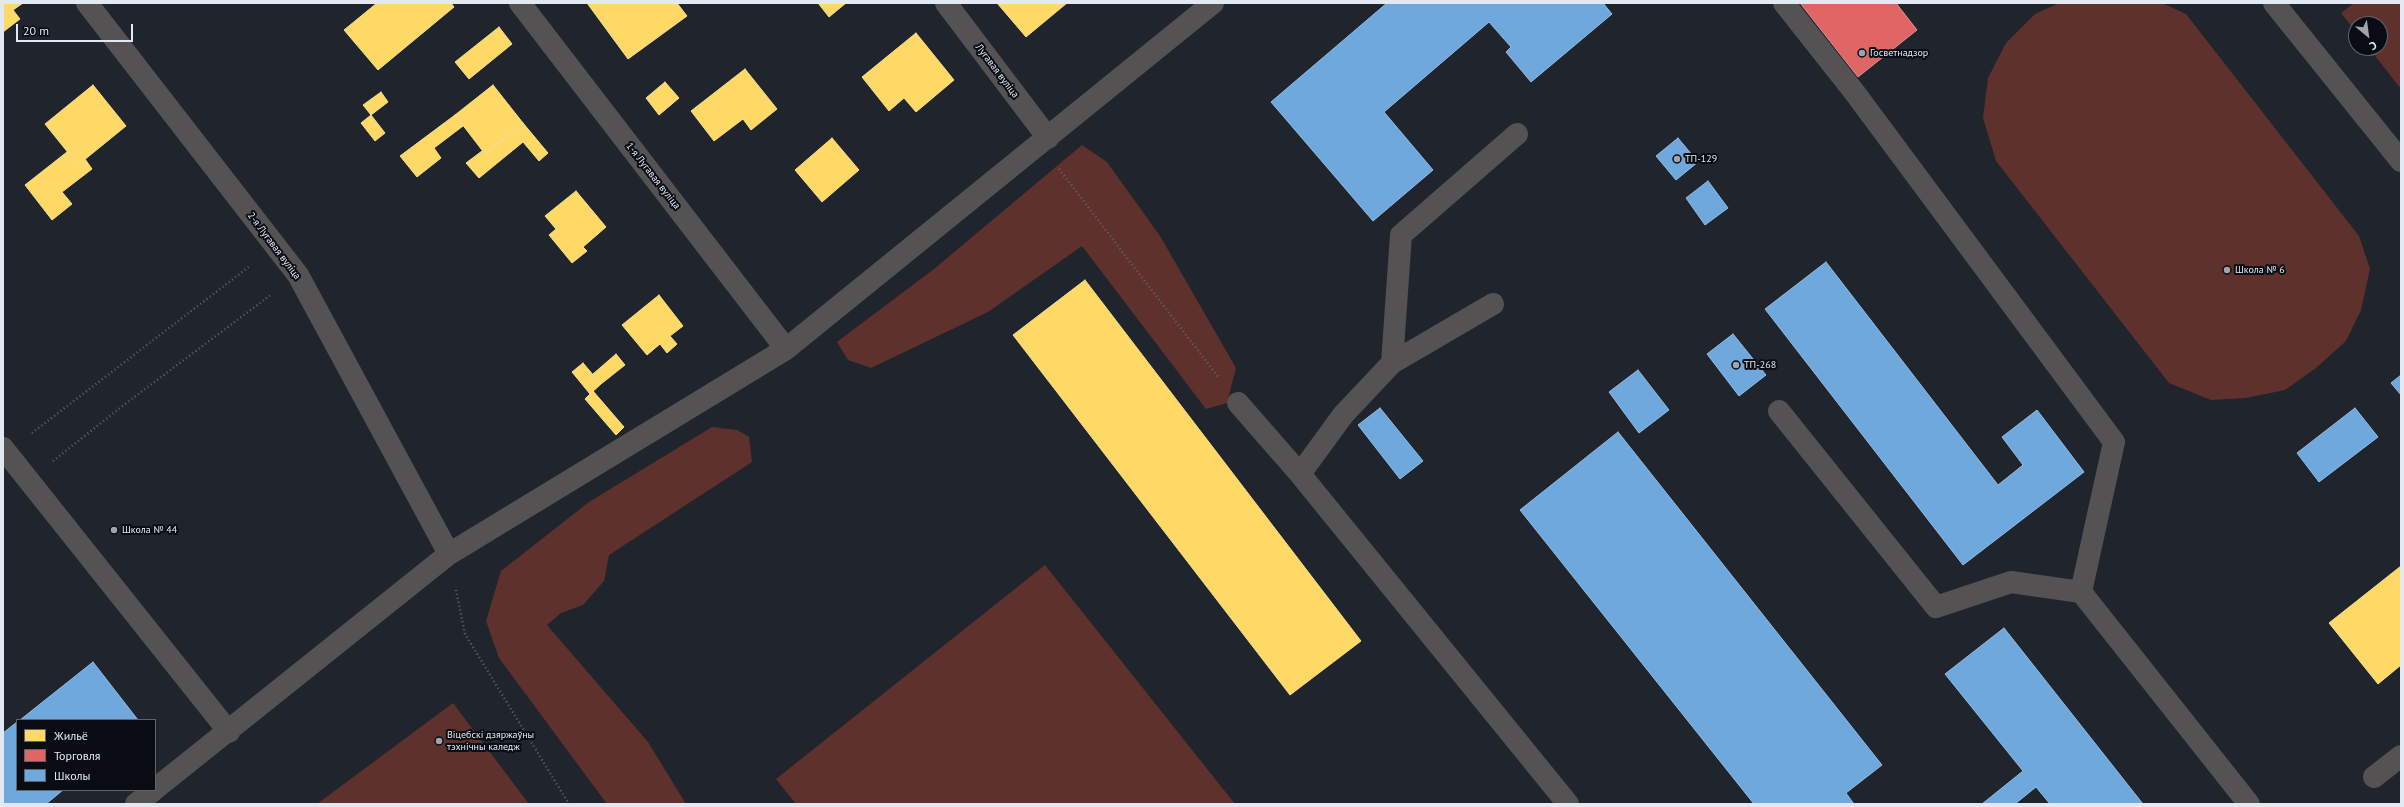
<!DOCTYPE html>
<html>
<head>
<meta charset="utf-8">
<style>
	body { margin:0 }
	#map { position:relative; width:2404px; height:807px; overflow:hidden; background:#20242c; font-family:"PT Sans",sans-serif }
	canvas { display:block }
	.frame { position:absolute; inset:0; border:4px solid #e3e9f2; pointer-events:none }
	.legend { position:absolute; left:16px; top:719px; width:140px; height:72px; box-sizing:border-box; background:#090d13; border:1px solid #60656c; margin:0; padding:5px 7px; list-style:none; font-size:12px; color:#e3e9f2 }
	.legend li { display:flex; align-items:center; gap:8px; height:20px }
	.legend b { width:20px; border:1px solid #60656c }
	.north { position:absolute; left:2348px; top:16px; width:40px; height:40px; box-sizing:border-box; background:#090d13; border:1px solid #60656c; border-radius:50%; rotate:151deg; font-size:11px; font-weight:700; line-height:16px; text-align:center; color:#e3e9f2 }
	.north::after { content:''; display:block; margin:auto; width:14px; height:18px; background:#9fa4ad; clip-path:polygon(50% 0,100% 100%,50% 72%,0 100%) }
	.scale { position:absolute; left:16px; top:24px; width:117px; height:18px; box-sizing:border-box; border:2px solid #e3e9f2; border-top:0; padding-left:5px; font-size:12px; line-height:14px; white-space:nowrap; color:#e3e9f2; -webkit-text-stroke:3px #090d13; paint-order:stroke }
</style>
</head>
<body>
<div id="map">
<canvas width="2404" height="807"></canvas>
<div class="frame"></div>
<ul class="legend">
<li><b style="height:11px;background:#ffd966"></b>Жильё</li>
<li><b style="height:11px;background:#e06666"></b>Торговля</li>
<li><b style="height:11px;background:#6fa8dc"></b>Школы</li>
</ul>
<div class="north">С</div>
<div class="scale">20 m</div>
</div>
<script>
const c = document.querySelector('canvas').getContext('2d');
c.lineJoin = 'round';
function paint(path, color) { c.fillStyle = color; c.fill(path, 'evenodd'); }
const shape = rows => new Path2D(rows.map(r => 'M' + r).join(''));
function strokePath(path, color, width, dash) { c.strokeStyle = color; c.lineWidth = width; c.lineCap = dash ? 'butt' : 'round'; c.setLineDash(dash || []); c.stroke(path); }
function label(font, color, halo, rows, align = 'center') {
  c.font = font + ' "PT Sans",sans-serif'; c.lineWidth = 4; c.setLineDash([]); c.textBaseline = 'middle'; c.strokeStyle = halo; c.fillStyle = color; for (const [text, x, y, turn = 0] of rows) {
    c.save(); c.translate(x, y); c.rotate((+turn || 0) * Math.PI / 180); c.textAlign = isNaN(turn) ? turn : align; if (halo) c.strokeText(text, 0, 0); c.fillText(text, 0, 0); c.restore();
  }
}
const green = shape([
	[2059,3,2162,3,2186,14,2359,236,2370,269,2361,310,2346,341,2316,368,2285,390,2246,398,2211,400,2169,383,1996,161,1983,118,1988,78,2006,43,2035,14],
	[2354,3,2401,3,2401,89,2369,48,2380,48,2380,24,2356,24,2356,32,2341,13],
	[1082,145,1107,162,1160,236,1236,368,1227,403,1206,409,1082,246,988,312,871,368,848,360,837,342,934,269],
	[712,427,737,430,749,437,752,462,609,555,604,581,583,605,561,613,547,625,648,742,686,804,607,804,499,658,486,621,501,571,589,502],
	[1045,565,1235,804,796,804,776,779],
	[453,703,529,804,317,804]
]);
const homes = shape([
	[3,3,23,3,13,10,20,19,3,32,3,3],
	[377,3,451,3,454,7,378,70,344,30,377,3],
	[587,3,677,3,687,16,628,59,587,3],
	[818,3,846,3,829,17,818,3],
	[997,3,1067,3,1026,37,997,3],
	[499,27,512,44,469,79,455,62,499,27],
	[916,33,954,80,916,112,904,98,889,111,862,77,916,33],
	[745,69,777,109,751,130,743,119,714,141,691,111,745,69],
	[665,82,679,98,659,115,646,98,665,82],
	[93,85,126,126,78,165,45,124,93,85],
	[493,85,523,123,485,154,455,115,493,85],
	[381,92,388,102,371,115,363,105,381,92],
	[371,115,385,133,375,141,361,123,371,115],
	[455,115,463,126,434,148,441,158,417,177,400,156,455,115],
	[523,123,548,153,539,161,523,142,479,178,466,163,482,151,485,154,523,123],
	[832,138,859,170,822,202,795,170,832,138],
	[67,152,78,165,85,159,92,169,62,192,72,204,52,220,25,185,67,152],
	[576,191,606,227,583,247,587,251,572,263,549,235,556,229,545,216,576,191],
	[1085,280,1361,641,1290,695,1013,335,1085,280],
	[659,295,683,326,670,336,677,344,667,353,660,344,647,355,622,325,659,295],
	[616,354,625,365,601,384,593,374,616,354],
	[583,363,601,384,590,394,572,372,583,363],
	[593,391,624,427,616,435,585,399,593,391],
	[2401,566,2401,665,2378,684,2329,623,2401,566]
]);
const shops = shape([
	[1800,3,1896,3,1917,30,1858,77,1800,3]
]);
const schools = shape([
	[1387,3,1603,3,1612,14,1531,82,1506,52,1511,47,1489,22,1384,112,1433,170,1373,221,1271,102,1387,3],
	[1678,138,1698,162,1676,180,1656,156,1678,138],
	[1708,181,1728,208,1705,225,1686,198,1708,181],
	[1826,262,1998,485,2023,465,2002,437,2037,410,2084,472,1963,565,1765,309,1826,262],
	[1733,334,1766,375,1739,396,1707,354,1733,334],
	[1638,370,1669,410,1639,433,1609,392,1638,370],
	[2401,375,2401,395,2391,383,2401,375],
	[1380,408,1423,461,1400,479,1358,425,1380,408],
	[2355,408,2378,437,2319,482,2297,453,2355,408],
	[1618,432,1882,765,1846,793,1854,804,1754,804,1520,510,1618,432],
	[2004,628,2143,804,2050,804,2036,787,2015,804,1982,804,2023,771,1945,674,2004,628],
	[93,662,138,720,20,720,93,662],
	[17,722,17,790,63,790,46,804,3,804,3,733,17,722]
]);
const path = shape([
	[1059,169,1219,378],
	[32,433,250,266],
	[53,461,125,404,272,294],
	[456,590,465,634,569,804]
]);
const minor = shape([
	[87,3,298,275,449,554],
	[520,3,786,349],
	[946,3,1048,138],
	[1784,3,1855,93,2114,442,2081,592],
	[2274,3,2401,161],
	[1392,363,1493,304],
	[1238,403,1300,474,1568,804],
	[1779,411,1936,607,2011,582,2081,592,2249,804],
	[3,448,229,732],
	[1300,474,1343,415,1392,363,1401,235,1517,134],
	[2374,777,2401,756],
	[155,789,449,554,786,349,1213,3],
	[136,804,154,790]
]);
const markers = [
	[1862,53,4,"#9fa4ad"],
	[1677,159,4,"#9fa4ad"],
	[2227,270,4,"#9fa4ad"],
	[1736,365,4,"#9fa4ad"],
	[114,530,4,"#9fa4ad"],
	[439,741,4,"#9fa4ad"]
];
const poiNames = [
	["Госветнадзор",1870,53],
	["ТП-129",1685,159],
	["Школа № 6",2235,270],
	["ТП-268",1744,365],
	["Школа № 44",122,530],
	["Віцебскі дзяржаўны",447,735],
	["тэхнічны каледж",447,747]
];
const streetNames = [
	["Лугавая вуліца",997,71,53],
	["1-я Лугавая вуліца",653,176,52],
	["2-я Лугавая вуліца",274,246,53]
];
paint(green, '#5f312d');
paint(homes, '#ffd966');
strokePath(homes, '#f7de90', 1);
paint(shops, '#e06666');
strokePath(shops, '#e18d90', 1);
paint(schools, '#6fa8dc');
strokePath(schools, '#92bce3', 1);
strokePath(path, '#636365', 2.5, [1, 3]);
strokePath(minor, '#545253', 22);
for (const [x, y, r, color] of markers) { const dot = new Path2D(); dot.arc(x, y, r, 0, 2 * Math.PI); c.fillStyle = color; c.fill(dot); strokePath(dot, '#090d13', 1.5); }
label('10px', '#e3e9f2', '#090d13', poiNames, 'left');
label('10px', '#e3e9f2', '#090d13', streetNames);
</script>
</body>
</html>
